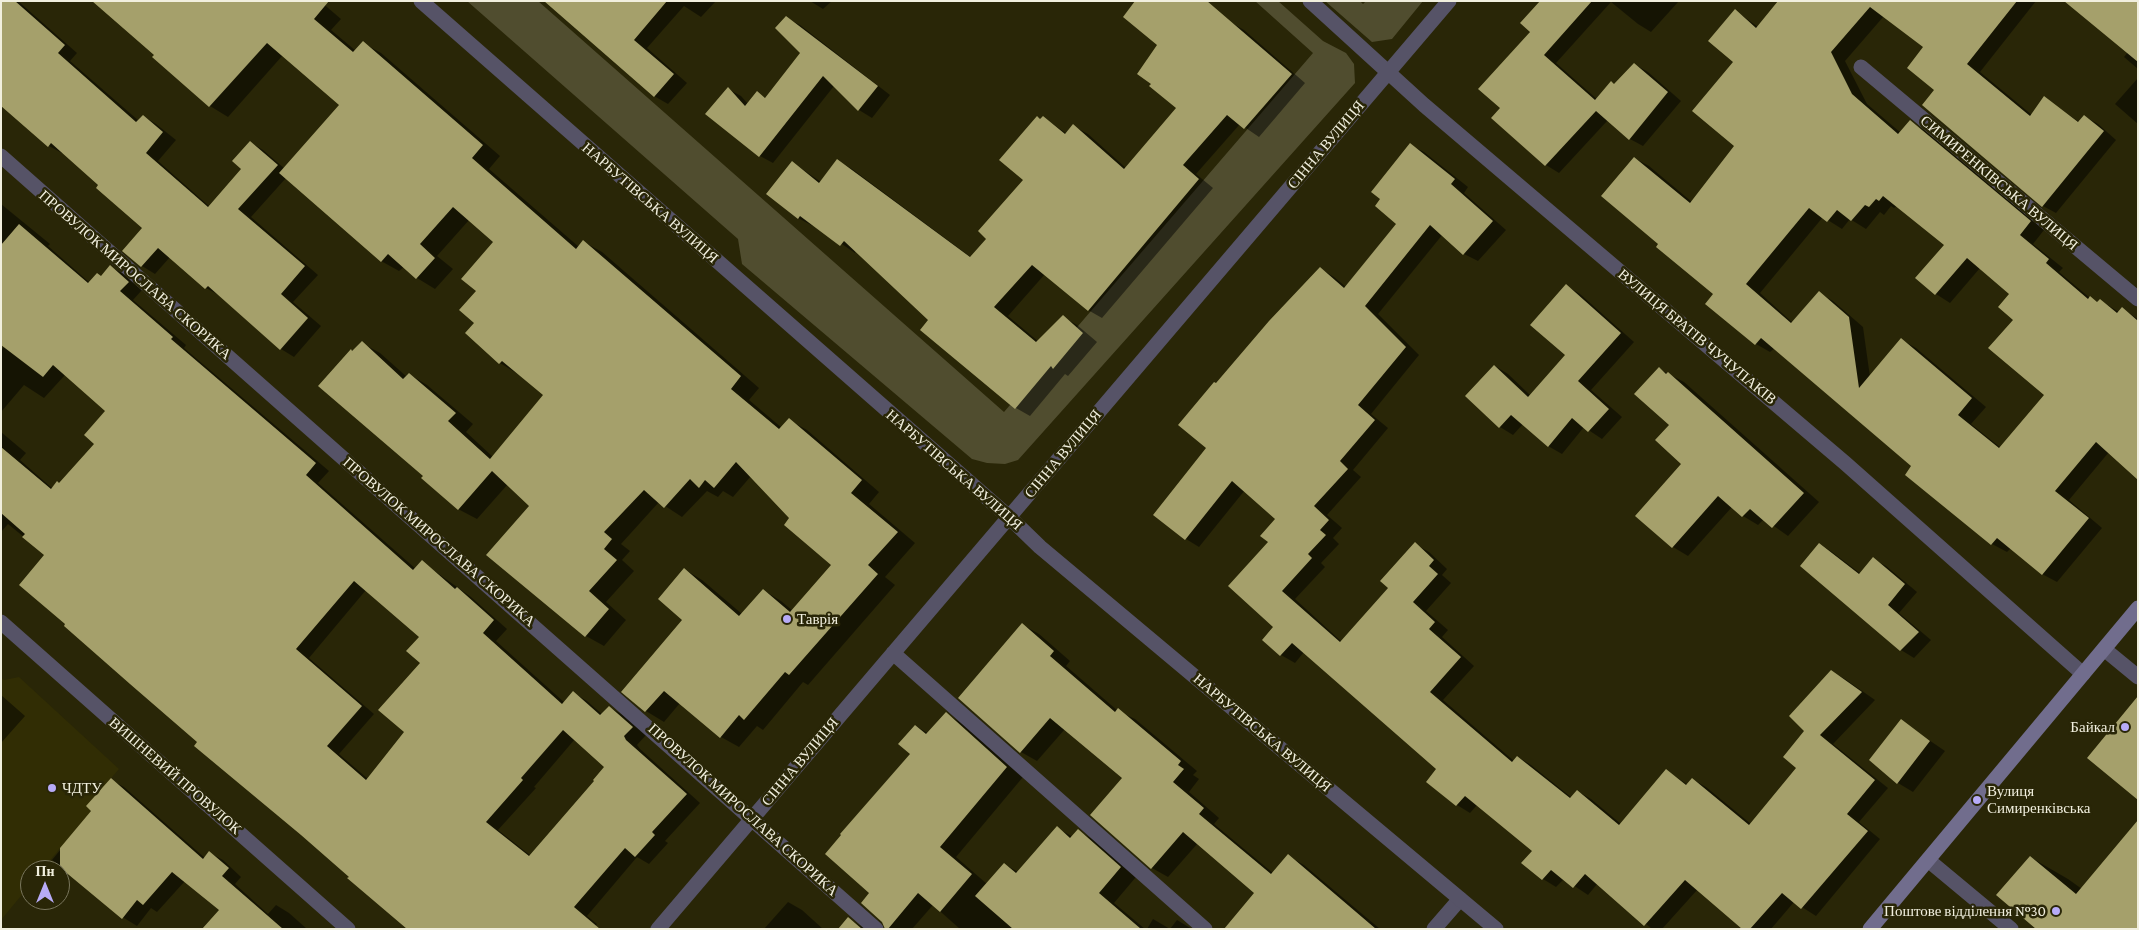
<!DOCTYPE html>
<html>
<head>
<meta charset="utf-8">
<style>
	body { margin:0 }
	#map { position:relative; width:2139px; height:930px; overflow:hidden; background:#292607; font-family:"Crimson Pro",serif }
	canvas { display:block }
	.frame { position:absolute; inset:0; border:2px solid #f1efde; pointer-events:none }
	.north { position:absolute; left:20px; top:860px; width:50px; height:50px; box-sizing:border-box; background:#292607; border:1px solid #79765d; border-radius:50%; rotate:0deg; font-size:14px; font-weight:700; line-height:20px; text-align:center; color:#f1efde }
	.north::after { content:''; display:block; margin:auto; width:18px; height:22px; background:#b7abf7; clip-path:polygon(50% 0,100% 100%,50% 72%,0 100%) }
</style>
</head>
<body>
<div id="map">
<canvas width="2139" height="930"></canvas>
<div class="frame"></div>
<div class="north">Пн</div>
</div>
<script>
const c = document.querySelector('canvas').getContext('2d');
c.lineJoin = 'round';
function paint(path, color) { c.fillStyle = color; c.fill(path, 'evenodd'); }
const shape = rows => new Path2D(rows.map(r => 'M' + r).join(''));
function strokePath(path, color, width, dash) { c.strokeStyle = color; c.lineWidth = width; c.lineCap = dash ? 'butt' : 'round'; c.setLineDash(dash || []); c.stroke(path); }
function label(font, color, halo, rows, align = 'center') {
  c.font = font + ' "Crimson Pro",serif'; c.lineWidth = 5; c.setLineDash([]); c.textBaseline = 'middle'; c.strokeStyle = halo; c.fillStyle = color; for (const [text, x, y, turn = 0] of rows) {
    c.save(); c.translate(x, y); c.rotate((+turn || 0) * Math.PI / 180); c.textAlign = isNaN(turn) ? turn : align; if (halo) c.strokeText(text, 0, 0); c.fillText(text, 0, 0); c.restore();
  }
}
const built = shape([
	[19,677,119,769,87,806,91,811,42,870,30,870,30,885,1,920,1,678,4,680]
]);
const green = shape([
	[467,1,538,1,1004,412,1313,53,1255,1,1278,1,1323,41,1346,53,1354,64,1355,83,1018,460,1005,464,987,463,972,459,742,264,738,239],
	[1325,1,1360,1,1363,4,1366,1,1423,1,1392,39,1372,42]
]);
const shadow = shape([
	[1,1,18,1,77,53,70,61,139,121,143,116,156,124,176,140,158,161,210,207,243,169,250,142,263,150,285,169,341,105,283,55,228,117,210,106,154,56,320,1,341,19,331,30,356,51,363,43,381,53,500,156,489,169,579,247,584,242,602,252,759,388,749,400,782,428,789,420,807,430,879,492,869,504,915,543,885,577,895,585,808,685,803,682,763,730,757,726,739,747,721,737,680,703,664,722,646,711,623,691,684,620,684,569,702,580,742,614,763,590,781,601,793,611,833,565,791,518,751,476,733,497,723,491,718,497,707,491,682,517,659,502,621,544,630,551,622,560,634,571,606,602,626,620,604,646,586,636,487,555,530,505,508,484,477,519,458,509,425,476,353,352,362,343,380,353,407,377,409,374,427,385,473,424,466,432,493,457,545,394,518,374,500,363,467,333,475,323,477,291,495,242,470,219,437,256,453,269,435,289,417,278,404,267,399,271,381,261,286,178,251,217,318,275,293,302,321,326,294,357,281,349,219,295,206,288,170,257,155,274,142,266,124,251,143,228,63,152,62,153,49,146],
	[548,1,716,1,701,17,684,6,647,48,687,83,668,104,654,96],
	[810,1,832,1,823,9],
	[1541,1,1679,1,1651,32,1638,24,1611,2,1556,63,1598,100,1615,85,1634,64,1648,72,1681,101,1643,146,1630,139,1608,120,1559,173,1546,165,1492,118,1501,108],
	[1792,1,2036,1,1980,72,2032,115,2045,98,2079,122,2084,116,2098,124,2116,140,2056,213,2043,206,1923,105,1936,90,1925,47,1884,16,1845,61,1867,104,1901,133,1910,122,1924,130,2044,230,2033,244,2063,268,2059,272,2090,298,2098,303,2101,301,2119,312,2122,309,2138,319,2138,474,2109,452,2069,500,2102,528,2057,582,2042,574,2011,548,2007,552,1992,544,1906,475,1913,466,1775,348,1770,352,1756,344,1707,303,1715,294,1660,244,1634,158,1649,166,1692,202,1736,146,1736,11,1758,27],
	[1891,206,1894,208,1897,206,1946,245,1936,294,1950,303,1980,268,2011,294,2015,320,2045,395,2001,448,1971,424,1986,407,1916,348,1902,340,1870,377,1863,327,1833,301,1819,293,1793,323,1760,293,1823,217,1842,229,1850,219,1866,229,1880,212,1884,215],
	[2138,1,2138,69,2124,57,2128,52],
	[786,18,800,25,890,95,872,118,859,110,834,86,773,163,760,156,728,89,741,96,748,104,757,93,766,98,801,53],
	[1230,22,1244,30,1305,83,1259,137,1240,124,1196,174,1213,188,1102,318,1088,310,1045,274,1008,316,1039,342,1063,317,1077,325,1097,342,1068,376,1065,374,1030,416,1016,408,922,330,930,320,856,251,855,253,814,225,813,226,798,218,792,162,821,182,837,160,852,169,972,258,988,239,1024,180,1043,117,1067,134,1073,126,1088,134,1126,168,1177,108],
	[2138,78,2138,124,2115,104],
	[1410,145,1424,152,1468,187,1464,193,1506,230,1478,261,1464,254,1443,234,1378,314,1419,355,1371,414,1388,428,1353,470,1361,477,1327,515,1342,528,1333,538,1339,544,1321,563,1325,567,1295,599,1342,642,1389,587,1415,544,1429,552,1447,569,1442,575,1451,583,1426,611,1448,630,1442,637,1474,666,1443,700,1514,761,1518,757,1531,765,1572,798,1577,791,1591,799,1621,824,1666,770,1688,785,1692,779,1706,787,1751,824,1798,767,1806,730,1832,672,1845,679,1875,700,1833,744,1888,788,1859,822,1880,839,1816,916,1794,902,1771,929,1744,929,1698,889,1662,929,1652,929,1598,883,1588,895,1564,879,1556,887,1543,879,1523,863,1534,850,1478,804,1470,813,1457,805,1428,781,1438,769,1304,652,1295,663,1281,655,1263,639,1275,627,1269,542,1277,519,1245,490,1199,547,1186,539,1155,514,1208,448,1217,385,1321,269,1334,277,1346,287,1398,224],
	[1,204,50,244,48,246,90,283,102,277,110,267,124,274,142,290,133,300,186,345,184,348,329,471,318,483,416,569,422,562,471,597,507,629,496,641,565,703,574,693,587,701,603,715,609,707,623,715,646,735,637,745,640,749,700,803,665,841,668,843,649,864,637,857,587,916,597,924,593,929,350,876,67,624,46,555,8,524,1,532,1,432,26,453,20,460,53,489,60,484,96,444,107,411,65,375,44,398,24,385,1,412,1,350,5,346,1,317],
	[366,590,421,637,421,663,406,732,368,779,339,754,374,714,309,658],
	[575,739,606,767,596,781,531,856,498,830,536,788,534,787],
	[1567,286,1580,294,1634,342,1591,390,1622,417,1602,439,1584,427,1562,454,1548,446,1523,424,1513,435,1500,427,1495,366,1508,374,1531,396,1567,355],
	[1659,369,1684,382,1819,502,1788,536,1764,519,1758,525,1743,516,1732,507,1688,556,1673,547,1637,516,1683,464,1671,424],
	[1820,544,1832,552,1861,574,1873,559,1886,566,1917,592,1899,613,1931,640,1914,658,1901,650,1802,566],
	[1023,625,1039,634,1070,661,1066,666,1118,711,1135,719,1197,771,1193,775,1199,779,1189,792,1219,818,1214,824,1273,873,1288,856,1304,865,1380,929,1225,929,1256,893,1198,843,1168,877,1152,868,1092,815,1124,777,1065,729,1037,761,1021,752],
	[1,695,25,716,1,743],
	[946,714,962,723,1023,777,956,857,987,884,1004,864,1018,872,1057,828,1073,837,1078,831,1094,840,1136,877,1114,903,1145,929,960,929,933,905,912,929,886,929,871,893,912,754,916,726,929,734],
	[1901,721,1945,751,1913,792,1898,783,1870,760],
	[111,780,124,787,205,858,210,853,223,860,241,877,235,884,268,914,276,905,289,913,307,929,204,929,220,910,185,881,157,912,151,908,137,926,124,918,52,860,93,810],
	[2030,857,2068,879,2138,929,2038,929],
	[788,902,802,910,823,929,764,929],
	[849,919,862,927,865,929,840,929],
	[1153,919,1170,929,1177,920,1192,929,1147,929]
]);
const building = shape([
	[1,1,15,1,65,45,58,53,136,122,143,115,163,132,146,153,208,207,241,169,232,161,250,141,278,165,238,209,305,266,281,294,308,318,280,350,208,286,205,289,158,248,141,267,122,251,142,228,96,188,98,185,51,143,48,147,1,106],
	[92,1,329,1,314,19,353,52,363,41,483,145,472,158,576,249,583,240,741,376,731,389,779,429,789,418,862,480,851,493,898,532,868,565,878,574,789,675,785,672,744,720,739,715,720,738,664,691,645,712,621,692,682,620,658,599,684,568,739,616,763,589,790,612,831,565,784,525,789,518,736,462,714,488,705,480,699,488,690,479,664,508,644,490,604,532,612,539,604,549,617,560,589,591,609,609,585,637,486,555,529,506,492,471,458,510,421,478,423,476,318,386,351,349,352,351,362,341,403,379,409,373,456,413,448,421,490,459,543,395,502,361,499,364,465,333,474,323,459,310,476,291,461,279,493,242,453,207,420,244,435,258,416,279,388,254,381,262,279,173,339,105,267,43,209,107,152,57,154,55],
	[544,1,667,1,634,40,674,74,654,97],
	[1135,1,1207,1,1292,74,1244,129,1227,115,1183,165,1199,179,1088,311,1032,265,994,307,1036,342,1063,315,1083,333,1053,369,1051,366,1015,409,920,330,928,320,844,241,840,246,800,216,798,219,766,194,792,161,819,183,837,159,970,257,986,239,978,231,1023,180,999,160,1037,116,1040,119,1043,116,1065,134,1073,124,1124,169,1176,108,1149,86,1151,84,1137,74,1157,45,1123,17],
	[1540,1,1592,1,1544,55,1595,100,1611,81,1614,84,1634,63,1668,92,1629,140,1596,111,1545,166,1491,118,1500,108,1478,89,1530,32,1520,23],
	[1778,1,2017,1,1967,64,2030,116,2044,96,2078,122,2084,115,2104,131,2042,207,1922,105,1934,90,1907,68,1923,47,1870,7,1831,52,1852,94,1898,134,1910,120,2031,221,2020,235,2049,259,2046,263,2088,299,2090,296,2097,302,2100,299,2117,313,2122,307,2138,321,2138,480,2096,442,2055,491,2089,518,2042,575,1997,538,1991,545,1905,475,1911,466,1761,338,1755,345,1705,304,1713,294,1656,247,1658,244,1601,196,1634,157,1690,203,1734,146,1692,111,1733,62,1708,41,1735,9,1756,28],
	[1883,196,1944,245,1915,278,1935,295,1967,258,2009,294,1998,307,2013,320,1988,348,2044,395,1999,448,1958,415,1972,398,1901,338,1859,388,1849,317,1819,291,1791,323,1746,284,1809,208,1827,222,1837,210,1851,221,1865,205,1869,207,1876,199,1879,201],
	[2064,1,2138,1,2138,62],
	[786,16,878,86,858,111,823,76,759,157,705,114,728,87,745,106,757,91,765,98,800,53,775,28],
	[1410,143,1455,179,1451,184,1493,221,1463,255,1430,225,1365,306,1406,347,1358,405,1375,420,1340,461,1348,469,1314,506,1329,520,1320,530,1326,535,1308,554,1312,558,1282,591,1340,642,1388,588,1380,581,1415,542,1434,560,1429,566,1438,574,1413,602,1435,622,1429,629,1461,657,1430,692,1512,762,1517,756,1570,798,1577,790,1619,825,1666,769,1686,785,1692,778,1749,825,1796,768,1783,757,1804,731,1789,716,1831,670,1862,692,1820,735,1875,780,1847,814,1868,831,1801,909,1782,893,1750,929,1742,929,1685,880,1644,926,1585,874,1573,888,1551,870,1542,880,1521,863,1532,851,1465,796,1456,806,1426,782,1436,769,1292,643,1280,656,1262,640,1273,627,1228,586,1268,542,1260,536,1275,519,1232,481,1185,540,1153,515,1206,448,1178,425,1214,382,1216,383,1269,321,1320,267,1344,288,1396,224,1375,206,1380,199,1371,192],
	[19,224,88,283,97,273,101,276,110,265,129,282,120,291,173,337,171,339,316,463,306,475,413,570,422,560,455,589,457,587,494,620,483,633,562,704,573,691,600,715,609,706,633,727,624,736,626,740,687,794,652,832,655,835,635,857,625,848,574,907,600,929,407,929,347,878,349,877,301,835,194,746,197,742,130,684,64,626,65,624,19,585,44,555,22,537,25,534,1,513,1,447,51,489,57,481,59,483,94,444,84,435,105,411,53,365,43,377,1,345,1,245],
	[354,581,419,637,406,651,420,663,378,710,404,732,366,780,327,746,362,706,296,649],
	[563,730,604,767,593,780,594,781,529,856,486,822,523,780,521,778],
	[1566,284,1621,333,1578,381,1609,409,1588,432,1572,418,1548,447,1511,415,1499,428,1465,396,1494,365,1528,397,1565,355,1530,325],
	[1659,367,1666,374,1668,372,1804,493,1772,528,1750,509,1742,517,1718,496,1672,548,1635,516,1681,464,1655,440,1669,425,1634,394],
	[1819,543,1859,574,1873,557,1905,584,1888,605,1919,632,1900,651,1800,566],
	[1022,623,1054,651,1050,656,1115,712,1118,708,1181,761,1178,765,1184,769,1173,782,1204,808,1199,814,1271,874,1288,854,1376,929,1224,929,1254,893,1183,832,1151,869,1090,815,1122,778,1050,718,1020,753,958,698],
	[2138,696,2138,800,2087,758],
	[946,712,1007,767,940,847,972,874,940,912,918,893,888,929,885,929,882,922,861,903,869,893,825,854,841,835,840,834,910,754,898,744,915,725,926,734],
	[1901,719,1930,741,1897,784,1869,760],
	[111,778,203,859,209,851,229,868,222,876,283,929,202,929,219,910,172,872,143,905,137,900,122,919,63,870,60,870,60,848,91,811,86,806],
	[2138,820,2138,929,2036,929,1996,895,2030,856,2076,894],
	[1057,826,1070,838,1078,829,1121,867,1099,893,1141,929,1013,929,975,896,1004,863,1016,873],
	[848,917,862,929,838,929]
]);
const lane = shape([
	[1928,860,2011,929],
	[1434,929,1460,899]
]);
const street = shape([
	[421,1,1009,517,1040,547,1496,929],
	[1310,1,1424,105,1845,463,2083,674],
	[1861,67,2138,299],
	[1,156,876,929],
	[1,622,348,929],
	[2104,649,2138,677],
	[893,653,1205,929],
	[658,929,1449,1]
]);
const secondary = shape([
	[1870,929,2138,608]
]);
const markers = [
	[787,619,5,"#b7abf7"],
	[2125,727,5,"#b7abf7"],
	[52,788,5,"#b7abf7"],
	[1977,800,5,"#b7abf7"],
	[2056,911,5,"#b7abf7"]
];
const streetNames = [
	["СІННА ВУЛИЦЯ",1326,145,-50],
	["СИМИРЕНКІВСЬКА ВУЛИЦЯ",1999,183,40],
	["НАРБУТІВСЬКА ВУЛИЦЯ",650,203,41],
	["ПРОВУЛОК МИРОСЛАВА СКОРИКА",135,275,41],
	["ВУЛИЦЯ БРАТІВ ЧУЧУПАКІВ",1697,337,40],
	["СІННА ВУЛИЦЯ",1063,454,-50],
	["НАРБУТІВСЬКА ВУЛИЦЯ",954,470,41],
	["ПРОВУЛОК МИРОСЛАВА СКОРИКА",439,542,41],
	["НАРБУТІВСЬКА ВУЛИЦЯ",1262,733,40],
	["СІННА ВУЛИЦЯ",800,762,-50],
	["ВИШНЕВИЙ ПРОВУЛОК",175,776,41],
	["ПРОВУЛОК МИРОСЛАВА СКОРИКА",743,810,42]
];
const poiNames = [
	["Таврія",797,619],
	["Байкал",2115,727,"right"],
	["ЧДТУ",62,788],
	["Вулиця",1987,791],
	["Симиренківська",1987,808],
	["Поштове відділення №30",2046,911,"right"]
];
paint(built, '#312d04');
paint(green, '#504d2f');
paint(shadow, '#0007');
paint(building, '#a5a06b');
strokePath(lane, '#565367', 15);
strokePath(street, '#565367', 15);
strokePath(secondary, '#716d8d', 15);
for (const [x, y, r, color] of markers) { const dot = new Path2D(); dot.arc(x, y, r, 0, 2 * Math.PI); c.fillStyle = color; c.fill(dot); strokePath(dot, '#292607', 2); }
label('15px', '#f1efde', '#292607', streetNames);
label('15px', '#f1efde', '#292607', poiNames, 'left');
</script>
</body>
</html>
